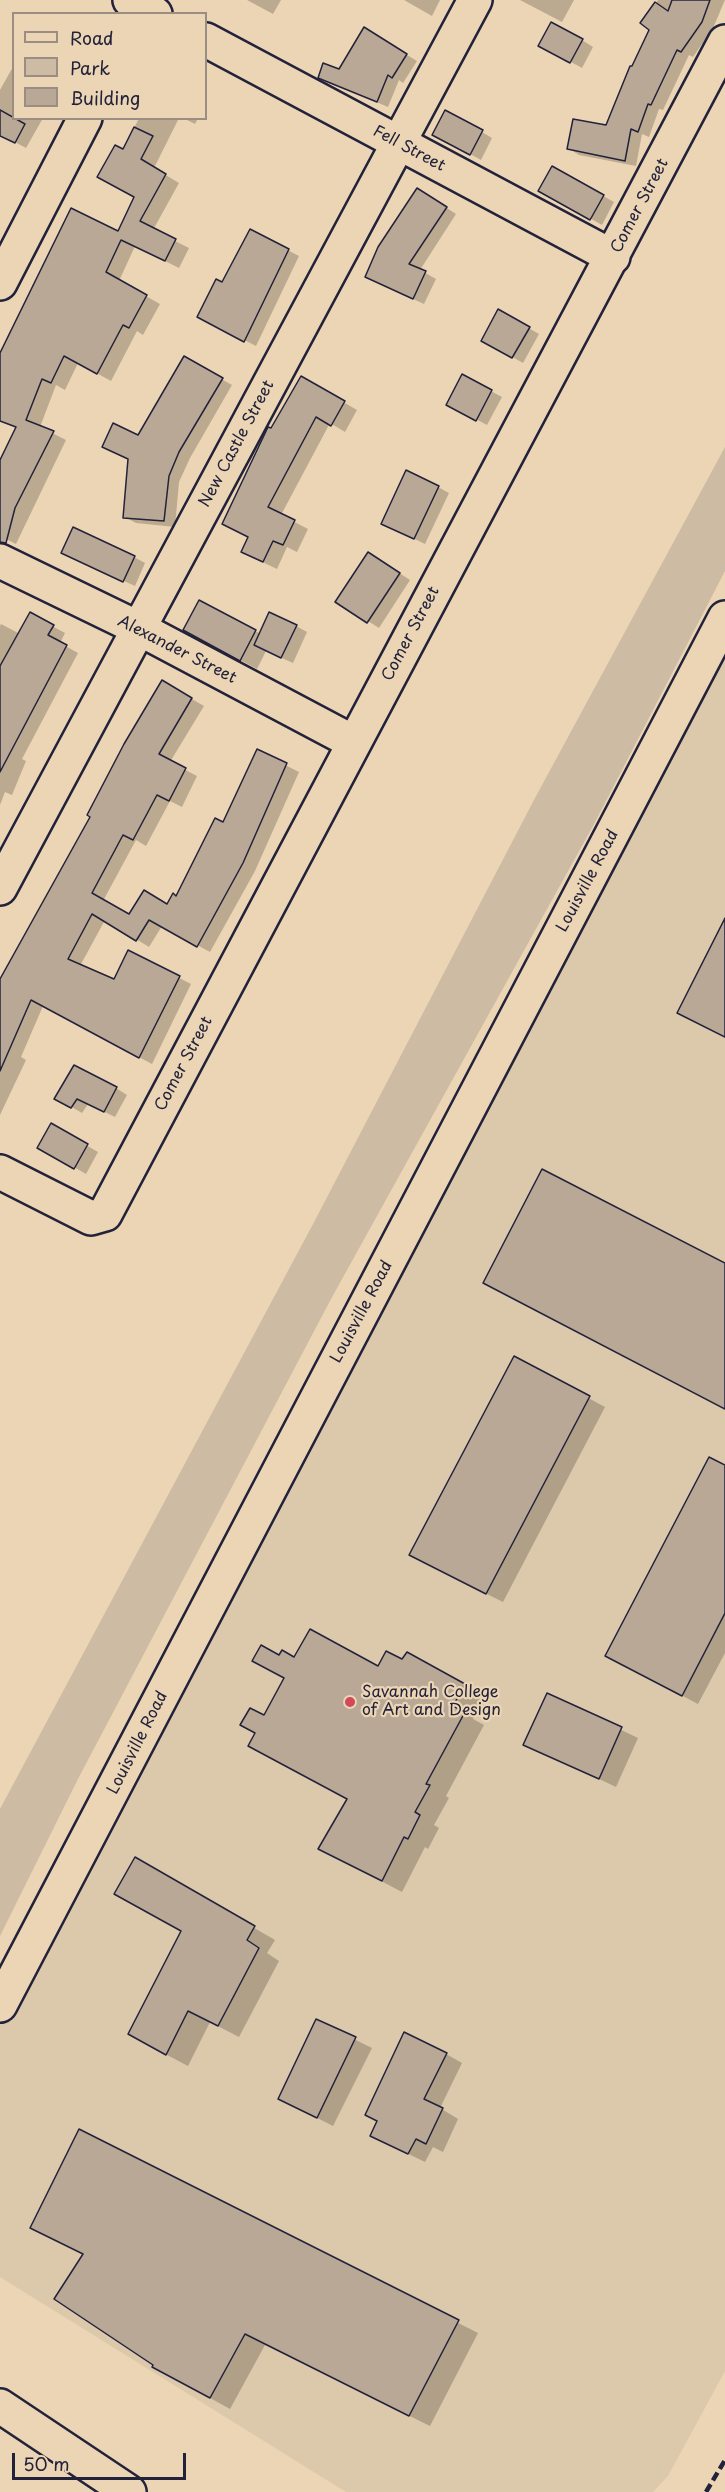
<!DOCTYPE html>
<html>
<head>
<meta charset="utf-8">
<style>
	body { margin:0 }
	#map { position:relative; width:725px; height:2492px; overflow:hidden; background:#ebd5b4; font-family:"Playpen Sans",sans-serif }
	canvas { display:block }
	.legend { position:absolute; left:12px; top:12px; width:195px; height:108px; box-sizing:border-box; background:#ebd5b4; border:2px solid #9b8d84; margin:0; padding:8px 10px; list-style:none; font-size:18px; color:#22223b }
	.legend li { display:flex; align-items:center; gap:12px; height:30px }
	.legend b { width:30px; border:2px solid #9b8d84 }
	.scale { position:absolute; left:12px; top:2453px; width:174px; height:27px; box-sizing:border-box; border:3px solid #22223b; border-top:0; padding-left:8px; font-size:18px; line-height:21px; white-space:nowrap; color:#22223b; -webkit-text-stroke:4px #ebd5b4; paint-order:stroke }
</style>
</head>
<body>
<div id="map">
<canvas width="725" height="2492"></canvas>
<ul class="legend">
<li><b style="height:8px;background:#ebd5b4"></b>Road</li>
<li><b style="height:16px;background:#cebba3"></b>Park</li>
<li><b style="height:16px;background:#b9a896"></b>Building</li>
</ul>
<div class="scale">50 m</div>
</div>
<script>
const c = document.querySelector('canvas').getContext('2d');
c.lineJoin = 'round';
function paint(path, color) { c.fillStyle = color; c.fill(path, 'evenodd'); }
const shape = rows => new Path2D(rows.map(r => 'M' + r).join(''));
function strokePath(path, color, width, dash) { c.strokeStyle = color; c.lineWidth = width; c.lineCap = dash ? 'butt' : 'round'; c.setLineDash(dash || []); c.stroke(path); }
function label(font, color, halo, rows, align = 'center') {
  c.font = font + ' "Playpen Sans",sans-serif'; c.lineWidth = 4.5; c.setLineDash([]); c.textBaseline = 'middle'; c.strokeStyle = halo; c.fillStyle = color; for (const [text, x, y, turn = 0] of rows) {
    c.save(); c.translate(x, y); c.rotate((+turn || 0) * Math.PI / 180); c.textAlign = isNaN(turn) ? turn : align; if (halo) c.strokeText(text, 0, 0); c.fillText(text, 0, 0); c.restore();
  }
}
const built = shape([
	[725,619,725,2371,668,2476,653,2492,346,2492,0,2277,0,2004]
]);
const green = shape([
	[725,447,725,571,593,826,331,1299,79,1777,0,1936,0,1809,312,1226,535,798]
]);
const shadow = shape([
	[247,0,281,0,273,14],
	[404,0,440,0,432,16],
	[520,0,574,0,562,22],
	[658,0,725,0,713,28,693,57,689,55,663,110,659,109,649,137,642,134,636,166,579,155,568,148,606,127,651,29,642,23],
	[364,29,417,61,403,83,399,80,388,107,319,78,339,71],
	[582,40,593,47,582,68,540,45],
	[14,65,14,118,43,118,26,148,0,134,0,90],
	[139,118,179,118,154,168,179,183,153,230,189,248,179,268,135,246,119,281,160,304,143,335,137,331,111,381,78,363,65,390,56,385,40,427,66,440,16,544,0,536,0,463,17,428,0,422,0,356,71,210,118,233,136,197,123,151],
	[183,118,198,118,195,124],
	[482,132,492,138,481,160,445,140],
	[553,168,614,202,602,225,540,190],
	[428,196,456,214,420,270,436,279,424,304,378,283],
	[251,231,299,256,256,346,209,322,223,284],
	[499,311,539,334,523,363,483,340],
	[184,358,232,385,190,458,179,482,175,527,136,523,125,517,130,460,104,447,139,437],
	[463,376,502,397,487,425,459,410],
	[302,378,357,410,345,432,330,423,281,515,308,529,297,552,287,547,277,569,256,559,249,537,272,430],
	[438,487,449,493,425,544,394,529],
	[134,557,145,563,135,586,74,558],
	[379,560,410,580,379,628,338,602],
	[199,602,261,634,296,626,307,632,293,663,266,651,257,669,201,639],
	[30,614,65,633,60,643,78,653,22,759,26,761,12,795,5,792,0,805,0,626,1,624,20,634],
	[163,682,204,706,170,762,197,776,182,807,170,801,146,846,136,840,103,901,129,916,168,906,177,898,224,824,257,751,299,772,255,871,210,952,162,926,149,947,105,920,80,966,115,981,129,952,191,984,152,1064,43,1006,21,1057,26,1060,0,1115,0,982],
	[116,1088,127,1095,115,1117,88,1104,82,1113,56,1098],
	[51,1125,98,1152,86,1174,39,1147],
	[514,1358,605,1407,503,1602,427,1564],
	[725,1467,725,1653,698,1704,624,1665],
	[407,1654,485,1697,473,1719,484,1725,446,1796,449,1798,434,1825,439,1828,428,1849,425,1847,402,1892,320,1849,348,1799,264,1717,285,1678,280,1657,379,1668,403,1662],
	[548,1695,638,1738,616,1787,525,1744],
	[135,1859,275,1940,267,1953,279,1961,239,2037,210,2022,188,2066,150,2046,183,1931],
	[317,2021,372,2048,333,2126,280,2099],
	[446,2054,462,2063,440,2108,458,2119,443,2152,433,2147,425,2162,388,2144],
	[79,2131,478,2333,430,2426,265,2345,230,2409,174,2378,155,2364,84,2255,32,2227]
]);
const building = shape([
	[672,0,710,0,702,22,681,52,677,50,651,105,648,104,638,132,631,129,625,161,567,149,573,119,606,125,630,66,632,66,649,30,640,23,655,2,668,11,672,0],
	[551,22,583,39,570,63,538,46,551,22],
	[364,27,407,54,392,78,388,75,377,102,318,78,323,63,339,69,364,27],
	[0,110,25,124,15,143,0,136,0,110],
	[445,110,483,130,470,155,432,135,445,110],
	[134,127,153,136,141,159,166,174,140,221,176,239,165,261,121,240,106,272,147,295,129,328,123,325,97,374,64,356,51,383,42,379,26,420,54,431,15,508,6,543,0,542,0,460,16,427,0,421,0,353,71,208,118,231,134,197,97,177,115,145,123,149,134,127],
	[552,166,604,195,590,220,538,191,552,166],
	[417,188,447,207,409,264,426,271,413,299,365,277,378,247,417,188],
	[250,229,289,249,244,342,197,317,216,279,222,282,250,229],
	[498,309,530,327,512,358,481,341,498,309],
	[184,356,223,378,179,452,169,476,164,521,123,518,128,459,102,447,113,423,138,435,184,356],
	[462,374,492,390,476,421,446,405,462,374],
	[301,376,345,401,331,426,316,417,268,507,295,520,283,545,273,541,263,562,241,552,248,537,222,524,268,427,271,428,301,376],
	[406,470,439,486,414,539,381,524,406,470],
	[73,527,135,556,123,582,61,553,73,527],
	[368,552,400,573,367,623,335,602,368,552],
	[199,600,256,630,240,661,183,630,199,600],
	[30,612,54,625,48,635,67,645,0,772,0,666,30,612],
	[269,612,297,625,281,658,254,645,269,612],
	[162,680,192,698,159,754,186,768,169,801,157,795,133,840,123,835,92,893,129,914,144,890,167,904,173,893,176,896,215,818,223,822,257,749,287,763,243,863,197,947,149,920,136,941,92,914,68,959,114,979,128,950,180,976,139,1058,31,1000,0,1071,0,979,90,817,87,815,124,744,162,680],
	[725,918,725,1037,677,1013,725,918],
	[74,1065,117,1087,104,1112,77,1099,71,1108,54,1099,74,1065],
	[51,1123,88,1144,74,1169,37,1148,51,1123],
	[542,1169,725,1263,725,1409,483,1283,542,1169],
	[514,1356,590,1396,486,1594,409,1555,514,1356],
	[709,1457,725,1465,725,1613,682,1696,605,1656,709,1457],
	[310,1629,378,1666,386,1651,402,1659,407,1652,465,1684,453,1706,465,1712,426,1784,430,1785,415,1812,420,1815,408,1839,404,1837,382,1881,318,1849,347,1799,248,1746,255,1733,240,1725,250,1708,264,1715,284,1678,252,1661,261,1645,279,1655,282,1650,294,1657,310,1629],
	[547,1693,622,1727,599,1779,523,1745,547,1693],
	[135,1857,255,1926,247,1940,259,1948,218,2026,188,2011,166,2055,128,2034,181,1931,114,1894,135,1857],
	[316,2019,356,2037,317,2118,278,2099,316,2019],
	[404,2032,447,2053,424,2099,443,2108,426,2144,416,2139,408,2154,370,2136,377,2121,365,2115,404,2032],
	[79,2129,459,2320,409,2416,245,2334,210,2398,152,2367,153,2365,54,2299,83,2254,30,2228,79,2129]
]);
const minor = shape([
	[130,0,155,14],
	[206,40,613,257],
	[0,283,85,118],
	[0,561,138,628,353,742],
	[0,888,475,0],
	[0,1172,91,1218,105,1214,725,42]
]);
const major = shape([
	[0,2005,725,618]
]);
const highway = shape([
	[0,2406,129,2492]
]);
const rail = shape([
	[706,2492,725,2460]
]);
const markers = [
	[350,1702,6,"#d1495b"]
];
const streetNames = [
	["Fell Street",409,149,28],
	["Comer Street",640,206,-62],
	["New Castle Street",237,444,-62],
	["Comer Street",411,634,-62],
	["Alexander Street",177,650,27],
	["Louisville Road",588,881,-62],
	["Comer Street",184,1064,-62],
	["Louisville Road",362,1312,-62],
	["Louisville Road",138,1743,-63]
];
const poiNames = [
	["Savannah College",362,1693],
	["of Art and Design",362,1711]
];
paint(built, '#dcc8ab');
paint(green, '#cebba3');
paint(shadow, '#0003');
paint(building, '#b9a896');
strokePath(building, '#22223b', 1.5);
strokePath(minor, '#22223b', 38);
strokePath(major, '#22223b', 38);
strokePath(highway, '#22223b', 38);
strokePath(minor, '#ebd5b4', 33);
strokePath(major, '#ebd5b4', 33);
strokePath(highway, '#ebd5b4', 33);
strokePath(rail, '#22223b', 4.5, [9, 4.5]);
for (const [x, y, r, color] of markers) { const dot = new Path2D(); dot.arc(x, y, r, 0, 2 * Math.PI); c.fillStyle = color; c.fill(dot); strokePath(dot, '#ebd5b4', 2); }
label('16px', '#22223b', '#ebd5b4', streetNames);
label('16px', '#22223b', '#ebd5b4', poiNames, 'left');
</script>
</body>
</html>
